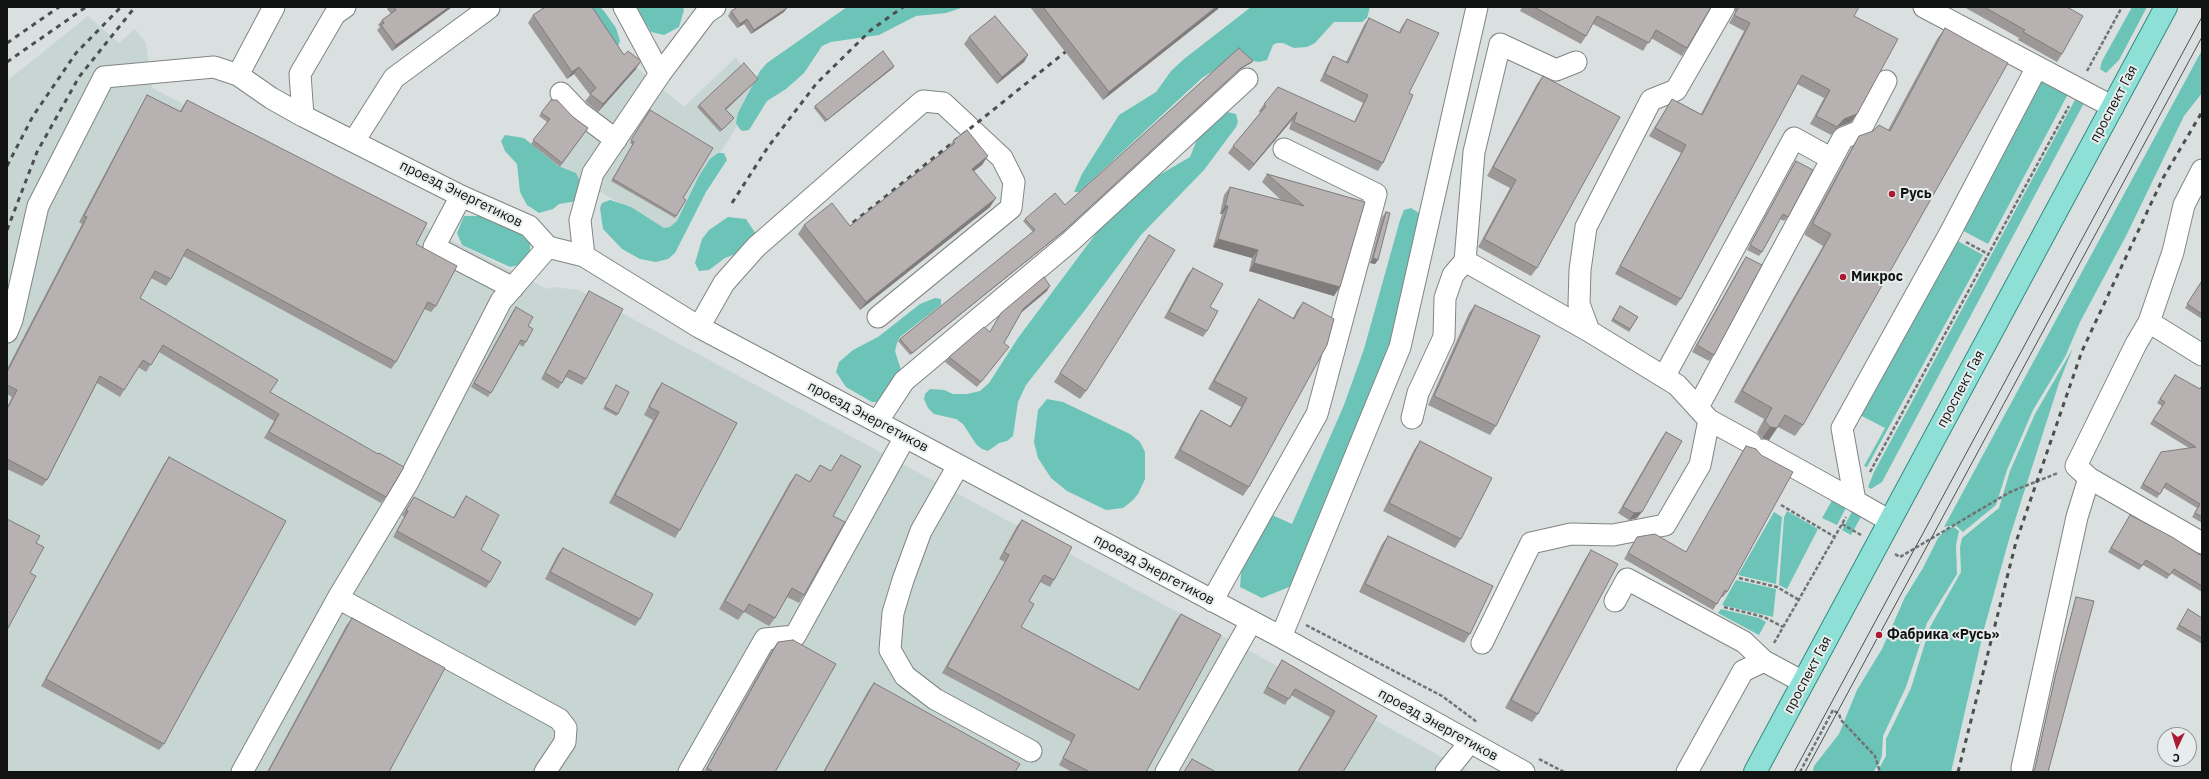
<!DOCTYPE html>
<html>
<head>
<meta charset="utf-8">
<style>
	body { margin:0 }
	#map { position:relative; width:2209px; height:779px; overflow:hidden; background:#dae0df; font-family:"IBM Plex Sans",sans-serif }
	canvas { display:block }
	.frame { position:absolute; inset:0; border:8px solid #111313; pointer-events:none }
	.north { position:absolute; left:2157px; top:727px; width:40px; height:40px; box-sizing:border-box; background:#e7edec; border:1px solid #919695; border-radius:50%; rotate:184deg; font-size:11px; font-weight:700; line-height:16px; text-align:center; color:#111313 }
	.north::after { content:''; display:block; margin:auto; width:14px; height:18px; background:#ad1834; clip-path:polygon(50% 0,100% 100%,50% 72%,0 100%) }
</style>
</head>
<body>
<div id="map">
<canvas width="2209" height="779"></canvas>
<div class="frame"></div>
<div class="north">С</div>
</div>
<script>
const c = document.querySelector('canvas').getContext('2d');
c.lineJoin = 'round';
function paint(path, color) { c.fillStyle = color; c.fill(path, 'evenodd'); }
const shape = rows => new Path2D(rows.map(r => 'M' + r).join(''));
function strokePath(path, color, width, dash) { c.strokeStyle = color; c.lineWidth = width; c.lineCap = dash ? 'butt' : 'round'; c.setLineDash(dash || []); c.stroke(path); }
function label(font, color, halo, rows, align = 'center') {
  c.font = font + ' "IBM Plex Sans",sans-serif'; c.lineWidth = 4; c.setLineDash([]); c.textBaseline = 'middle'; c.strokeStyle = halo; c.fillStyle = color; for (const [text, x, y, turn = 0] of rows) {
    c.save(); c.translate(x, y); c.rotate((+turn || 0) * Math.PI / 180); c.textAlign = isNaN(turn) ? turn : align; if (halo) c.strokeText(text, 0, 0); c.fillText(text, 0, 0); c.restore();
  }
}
const built = shape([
	[88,16,119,43,135,29,146,43,152,88,547,289,553,287,579,290,1250,651,1469,772,7,772,7,81],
	[624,57,684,107,736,57,758,92,671,233,545,160,588,99]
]);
const green = shape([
	[583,7,600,7,604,11,616,28,620,41,618,46],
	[636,7,683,7,684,10,679,27,664,35,651,32],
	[847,7,964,7,946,13,916,16,879,35,831,42,822,46,804,73,786,89,767,101,749,130,742,131,739,128,736,123,738,113,760,71,767,63],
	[1251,7,1370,7,1367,18,1362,22,1334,22,1315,43,1307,47,1294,48,1283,43,1277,43,1273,45,1267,60,1259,62,1239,58,1232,59,1202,78,1079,192,1074,192,1082,174,1119,115,1156,92,1171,71,1184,59],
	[2132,7,2147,7,2119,60,2106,73,2100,69,2102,61],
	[2202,50,2202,93,2184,116,2126,236,2080,322,2065,357,2033,410,2007,470,1996,505,1963,532,1955,525,1944,527],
	[2041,80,2068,94,1988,244,1960,229],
	[2076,98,2084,103,1882,482,1871,489,1868,487,1874,472],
	[1227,112,1236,114,1238,122,1236,127,1204,170,1141,235,1085,310,1026,385,1018,402,1013,436,1007,441,999,443,988,451,982,449,976,444,963,424,956,419,934,414,928,408,924,399,925,394,930,389,944,390,953,394,967,394,980,391,989,383,1018,338,1103,224,1154,178,1190,157,1198,137],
	[505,135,524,138,558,166,576,173,582,185,577,201,559,204,553,209,539,213,527,205,520,192,517,164,505,151,501,141],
	[718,153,724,153,727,160,706,192,675,253,668,259,656,262,640,259,622,249,603,229,600,208,602,203,610,200,631,207,664,228,670,227,677,221,699,176,710,159],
	[1411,208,1419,213,1422,226,1395,350,1310,557,1289,587,1262,598,1240,587,1242,561,1270,514,1292,524,1344,405,1364,349,1400,220,1404,210],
	[464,216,483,216,519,232,530,244,530,254,519,265,510,267,462,245,457,233],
	[728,217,746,219,756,234,748,249,725,258,709,270,699,271,695,263,702,239,709,230],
	[1954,239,1983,255,1867,467,1864,466,1885,428,1858,414],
	[935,298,941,299,941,305,900,337,897,343,895,351,902,373,885,398,878,402,872,402,846,387,836,372,839,362,853,350,878,337,920,304],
	[2073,348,2059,383,2010,536,1984,629,1951,772,1877,772,1886,756,1886,739,1911,688,1930,627,1961,572,1960,547,1962,538,1999,508,2010,471,2035,414],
	[1047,399,1063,402,1130,434,1140,442,1145,452,1145,479,1138,494,1132,501,1123,508,1106,510,1067,491,1051,478,1038,458,1034,442,1038,410],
	[1835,495,1849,502,1837,525,1822,518],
	[1854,508,1863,513,1851,535,1842,530],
	[1787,511,1818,529,1787,589,1779,585,1784,517],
	[1774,512,1782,517,1776,584,1738,575],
	[1954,527,1959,531,1956,545,1957,574,1927,623,1906,687,1883,736,1882,755,1879,764,1873,772,1813,772,1814,766,1839,734,1857,690,1882,649,1905,597,1923,568,1938,538,1947,528],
	[1736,580,1776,589,1773,617,1722,605],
	[1721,609,1759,618,1766,622,1759,635,1718,613]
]);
const path = shape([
	[2087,71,2122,7],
	[1966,242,1988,254],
	[1870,472,2069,106],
	[1781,505,1835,537],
	[1842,524,1861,535],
	[1895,554,1900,557,2010,492,2058,473],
	[1739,578,1777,587,1799,600],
	[1724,607,1764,617,1783,627],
	[1306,625,1442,696,1477,722],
	[1774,643,1846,517],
	[1539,759,1564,772],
	[1800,772,1833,710,1839,714,1841,720,1875,756,1880,772]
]);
const minor = shape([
	[624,7,660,74],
	[1924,7,2113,107],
	[1576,62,1556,70,1500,44,1474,152,1465,261,1589,331],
	[238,75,274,7],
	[561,93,579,112,616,140],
	[303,116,300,74,335,14,345,7],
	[354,141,394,78,489,8],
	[2202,170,2184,205,2173,252,2149,322,2136,344,2076,466,2089,478,2202,543],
	[461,196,434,247,513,288],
	[584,256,580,220,593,173,660,74,706,13,715,7],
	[2149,322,2202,355],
	[699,327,724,283,756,247,923,101,943,103,1002,158,1014,182,1011,208,878,317],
	[7,332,12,320,38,206,104,77,214,67,238,75,271,98,303,116,461,196,529,226,548,247,584,256,699,327,1281,637,1524,772],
	[1664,377,1794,138,1832,159],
	[1698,407,1843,138,1860,131,1886,81],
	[1412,418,1418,393,1444,337,1445,298,1453,275,1465,261],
	[1709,420,1751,443],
	[877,422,904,381,1071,241,1247,79],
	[1763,450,1855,501],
	[958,466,921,531,903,580,893,613,890,650,905,676,935,699,1031,751],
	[1890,521,1855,501,1842,428,1950,233,2037,67],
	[338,598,559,719,566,728,565,742,545,772],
	[1212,601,1317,414,1376,194,1284,149],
	[1615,601,1627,579,1744,642,1764,661,1803,682],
	[1281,637,1400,347,1477,7],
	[1482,643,1531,543,1571,534,1613,535,1665,525,1700,465,1709,420,1677,385,1589,331,1579,304,1580,270,1586,227,1651,100,1676,90,1724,7],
	[2022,768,2077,517,2089,478],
	[242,772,338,598,408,482,501,301,548,247],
	[689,772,765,639,795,636,905,437],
	[1166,772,1251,622],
	[1446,772,1470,742],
	[1687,772,1743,671,1764,661]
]);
const major = shape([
	[1755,772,2166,7]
]);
const tram = shape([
	[1794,772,2202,17],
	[1805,772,2202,37]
]);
const rail = shape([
	[7,43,59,7],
	[7,62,86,7],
	[7,166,33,116,76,53,121,7],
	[732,203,768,147,816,84,871,30,903,7],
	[845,229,1074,45],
	[7,230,37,152,79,77,135,7],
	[1958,772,2016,542,2082,351,2163,178,2202,112]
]);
const wall = shape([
	[388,7,452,7,392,51,377,30,380,27,378,25,382,20,391,14,387,9],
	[543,7,592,7,624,55,636,69,598,112,585,101,590,95,574,74,567,79,528,23,533,15,543,8],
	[1030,7,1219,7,1218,9,1103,100],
	[1522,7,1711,7,1687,48,1682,56,1651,38,1643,51,1593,24,1586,36,1581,44,1520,11],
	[1735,7,1859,7,1854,16,1857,114,1851,122,1838,127,1831,135,1810,124,1824,98,1797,84,1681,299,1676,306,1615,274,1681,153,1649,136,1667,107,1672,99,1701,114,1744,31,1729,23,1735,13],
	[1964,7,2067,7,2062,54,2057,62,2018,40,2019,38],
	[731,11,784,12,751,34,744,24,737,28,728,16],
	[1369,18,1399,32,1402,26,1407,19,1409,93,1383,163,1378,171,1289,129,1292,120,1249,171,1228,153,1233,146,1260,113,1259,111,1264,104,1354,122,1363,103,1320,81,1328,64,1333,56,1346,62,1364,25],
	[1945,28,1803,425,1795,436,1778,427,1769,440,1762,438,1757,432,1764,419,1734,402,1823,246,1805,235,1805,233,1852,147,1859,136,1888,130,1937,39],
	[969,37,1028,55,1024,62,997,84,964,44],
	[1239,48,1253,61,1251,63,1239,70,1063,232,910,355,898,341,900,339,1033,232,1023,221,1025,219,1065,205],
	[894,66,893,68,825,122,814,108,815,106],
	[1543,76,1537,268,1531,276,1478,247,1510,188,1487,176,1537,84],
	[758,79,756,81,726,110,732,121,720,132,697,107,699,105],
	[147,95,180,111,187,100,416,244,436,306,431,312,424,309,396,362,391,369,183,256,171,279,166,286,151,278,140,298,270,392,386,497,381,503,264,438,274,421,159,352,146,372,138,367,120,397,97,383,47,480,42,486,7,469,7,407,12,397,7,394,7,369,82,224,79,222,143,102],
	[551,100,588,128,560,167,531,144,547,122,539,116],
	[650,110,683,198,686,200,675,218,611,181,633,145,630,143],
	[953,141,982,165,974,171,990,207,860,310,798,234,804,225,850,226,948,148],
	[1796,161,1788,217,1784,221,1780,219,1762,252,1759,256,1747,250,1793,165],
	[1267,174,1365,202,1334,296,1249,271,1252,258,1213,247,1222,214,1220,214,1224,195,1230,187,1282,201,1262,182],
	[1386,212,1378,260,1375,264,1370,263,1382,217],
	[1149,235,1086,391,1080,399,1054,382],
	[1746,257,1714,355,1709,361,1692,352,1742,263],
	[1193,268,1210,307,1207,331,1203,337,1164,318,1188,274],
	[2202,280,2202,319,2185,308],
	[589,291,586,379,582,385,566,377,558,389,541,379,585,297],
	[1047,291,1021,313,1004,343,1005,352,977,387,945,362,949,357,990,332,1001,313],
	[1259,299,1293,318,1297,310,1303,302,1249,487,1243,496,1174,458,1195,419,1201,410,1230,426,1241,407,1208,389,1253,308],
	[1475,305,1496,426,1490,435,1428,405,1469,313],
	[1620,306,1638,317,1629,332,1611,321],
	[516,307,528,326,526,342,523,347,519,344,488,397,471,387,513,311],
	[2175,375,2199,389,2202,385,2202,523,2192,517,2197,508,2164,488,2157,498,2140,488,2161,452,2189,448,2150,424,2162,406,2157,403],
	[662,383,680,530,675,538,609,503,653,420,644,415,656,391],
	[616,385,618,414,616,416,603,409],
	[1666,432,1637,518,1629,520,1618,513,1661,439],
	[1420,441,1461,539,1455,548,1383,511,1414,450],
	[1746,446,1727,592,1723,597,1721,597,1713,610,1624,559,1637,537,1686,552,1742,452],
	[841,455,833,516,804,595,799,603,787,597,775,618,769,626,744,612,738,620,719,609,790,482,796,474,809,482,820,465,831,471],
	[169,457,164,744,159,750,41,686,164,464],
	[466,496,490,582,486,588,393,537,404,517,402,515,414,497,453,518,462,502],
	[2130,515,2202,556,2202,592,2171,573,2167,579,2143,565,2139,570,2108,552],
	[1022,520,1054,580,1050,587,1040,582,1029,601,1021,627,1138,690,1176,620,1181,614,1146,772,1072,772,1059,765,1071,742,942,673,1005,562,999,559,1017,526],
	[1388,536,1470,634,1464,643,1359,592,1382,544],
	[563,548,640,619,635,626,545,579,558,554],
	[1591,550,1538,714,1532,722,1505,708,1585,559],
	[2076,597,2048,772,2034,771,2055,676,2075,599],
	[2188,609,2202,618,2202,644,2176,629],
	[352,618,389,772,267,772,346,626],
	[778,642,775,772,704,772,772,650],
	[1282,660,1377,716,1343,772,1297,772,1330,717,1291,695,1285,705,1263,693,1278,666],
	[874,683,1015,772,823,772,868,691]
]);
const shadedWall = shape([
	[449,7,452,7,392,51,396,45],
	[1216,7,1219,7,1218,9,1103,100,1109,92],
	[787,8,784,12,751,34,754,30],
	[747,19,744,24,737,28,740,24],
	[1028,55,1024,62,997,84,1002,77],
	[641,61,636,69,598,112,603,104],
	[1253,61,1251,63,1239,70,1063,232,910,355,912,353,1241,68],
	[894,66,893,68,825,122,827,120],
	[579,67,574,74,567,79,572,72],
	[758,79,756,81,724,111,725,109],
	[1297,112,1292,120,1249,171,1254,164],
	[1857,114,1851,122,1838,127,1831,135,1837,127,1844,119],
	[988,156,982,165,966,177,972,169],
	[996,198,990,207,860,310,866,302],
	[1225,206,1228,206,1222,214,1220,214],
	[1218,239,1258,250,1252,258,1213,247],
	[1373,258,1378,260,1375,264,1370,263],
	[1254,263,1340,287,1334,296,1249,271],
	[1050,286,1047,291,1019,314,1023,309],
	[1770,427,1777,428,1769,440,1762,438],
	[1642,512,1637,518,1629,520,1634,513]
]);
const building = shape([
	[394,7,449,7,396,45,381,25,384,23,382,20,396,10,394,7],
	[545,7,592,7,624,55,628,51,641,61,603,104,590,94,596,88,579,67,572,72,533,15,545,7],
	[738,7,787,7,787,8,754,30,747,19,740,24,731,11,738,7],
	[1043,7,1216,7,1109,92,1043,7],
	[1534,7,1711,7,1687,48,1656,30,1649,43,1597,16,1586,36,1534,7],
	[1739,7,1859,7,1854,16,1898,39,1857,114,1844,119,1837,127,1816,116,1830,90,1802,75,1681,299,1620,266,1686,145,1655,128,1672,99,1702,115,1750,23,1734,15,1739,7],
	[1984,7,2067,7,2083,16,2062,54,2023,32,2025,30,1984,7],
	[995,16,1028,55,1002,77,969,37,995,16],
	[1369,18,1400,33,1407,19,1439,33,1409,93,1413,95,1383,163,1294,122,1297,112,1254,164,1233,146,1266,106,1264,104,1278,87,1355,122,1368,95,1325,74,1333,56,1348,63,1369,18],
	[1945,28,2008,63,1803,425,1785,415,1777,428,1770,427,1765,421,1772,408,1742,391,1831,234,1813,224,1813,222,1859,136,1873,131,1879,125,1890,131,1945,28],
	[1239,48,1253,61,1241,68,1065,230,912,353,900,339,1035,230,1025,219,1055,193,1065,205,1239,48],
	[883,51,894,66,827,120,815,106,883,51],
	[744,63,758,79,725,109,734,118,722,130,699,105,744,63],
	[1543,76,1620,117,1537,268,1484,239,1516,180,1493,167,1543,76],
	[147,95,181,112,187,100,427,223,416,244,457,266,436,306,428,302,396,362,187,249,171,279,155,271,140,298,278,380,270,392,378,454,379,453,404,467,386,497,269,432,279,414,163,345,151,365,143,360,124,390,100,376,47,480,7,459,7,409,17,390,7,385,7,372,87,217,84,216,147,95],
	[551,100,557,100,573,117,588,128,562,163,533,140,550,119,541,113,551,100],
	[650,110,713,148,683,198,686,200,676,216,613,179,634,142,631,140,650,110],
	[967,130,988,156,972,169,996,198,866,302,804,225,832,203,850,226,955,143,953,141,967,130],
	[1796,161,1813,170,1788,217,1783,214,1762,252,1750,245,1796,161],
	[1267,174,1365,202,1340,287,1254,263,1258,250,1218,239,1228,206,1225,206,1230,187,1304,206,1267,174],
	[1386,212,1390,213,1378,260,1373,258,1386,212],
	[1149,235,1175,250,1086,391,1060,373,1149,235],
	[1746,257,1762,265,1714,355,1697,345,1746,257],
	[1193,268,1223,284,1210,307,1218,311,1207,331,1169,312,1193,268],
	[1044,277,1050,286,1023,309,1004,343,1009,347,981,382,949,357,984,327,990,332,1001,313,1044,277],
	[2202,281,2202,314,2187,304,2202,281],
	[589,291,623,309,586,379,569,370,562,383,545,373,589,291],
	[1259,299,1294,319,1303,302,1334,319,1327,345,1249,487,1180,450,1201,410,1231,427,1247,398,1214,381,1259,299],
	[1475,305,1540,336,1496,426,1434,396,1475,305],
	[1620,306,1638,317,1630,329,1613,319,1620,306],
	[516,307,533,317,528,326,533,329,526,342,521,340,491,393,474,383,516,307],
	[2175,375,2200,389,2202,386,2202,517,2195,513,2200,504,2166,483,2160,494,2143,484,2161,452,2196,447,2153,420,2165,402,2160,399,2175,375],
	[662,383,737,423,680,530,615,495,659,412,649,407,662,383],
	[616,385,629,392,618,414,605,407,616,385],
	[1666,432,1682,441,1642,512,1634,513,1623,507,1666,432],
	[1420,441,1492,478,1461,539,1389,503,1420,441],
	[1746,446,1756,449,1761,455,1793,472,1727,592,1725,590,1717,604,1628,553,1637,537,1655,534,1686,552,1746,446],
	[841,455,861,466,833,516,845,522,804,595,792,588,775,618,749,604,744,612,725,601,796,474,810,482,820,465,831,471,841,455],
	[169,457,286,521,164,744,46,679,169,457],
	[466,496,499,515,481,550,501,562,490,582,397,531,408,511,406,510,414,497,454,518,466,496],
	[2130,515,2172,537,2202,556,2202,586,2174,569,2170,575,2146,560,2142,566,2111,548,2130,515],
	[7,519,40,536,36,543,44,547,30,573,36,576,7,630,7,519],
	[1022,520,1072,547,1054,580,1044,575,1029,601,1034,604,1021,627,1139,690,1181,614,1221,635,1146,772,1090,772,1063,758,1075,735,947,667,1009,555,1004,552,1022,520],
	[1388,536,1493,586,1470,634,1365,584,1388,536],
	[563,548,653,594,640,619,550,572,563,548],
	[1591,550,1618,564,1538,714,1511,700,1591,550],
	[2076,597,2094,601,2048,772,2033,772,2035,768,2056,673,2076,597],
	[2188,609,2202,618,2202,638,2179,625,2188,609],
	[352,618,445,668,389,772,268,772,352,618],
	[793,640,836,664,775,772,714,772,707,768,778,642,793,640],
	[1282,660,1377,716,1343,772,1298,772,1335,711,1295,689,1289,699,1267,687,1282,660],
	[874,683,1020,764,1015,772,824,772,874,683],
	[1192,759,1216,772,1184,772,1192,759]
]);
const markers = [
	[1892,194,4,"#ad1834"],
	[1843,277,4,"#ad1834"],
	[1879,635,4,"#ad1834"]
];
const streetNames = [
	["проспект Гая",2114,104,-62],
	["проезд Энергетиков",461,194,26],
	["проспект Гая",1961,389,-62],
	["проезд Энергетиков",868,417,28],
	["проезд Энергетиков",1154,570,28],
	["проспект Гая",1808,675,-62],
	["проезд Энергетиков",1438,725,29]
];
const poiNames = [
	["Русь",1900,194],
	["Микрос",1851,277],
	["Фабрика «Русь»",1887,635]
];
paint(built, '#c7d6d3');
paint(green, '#6bc4b7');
strokePath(minor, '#808584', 23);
strokePath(major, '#328b81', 24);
strokePath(path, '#707474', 2.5, [4, 2]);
strokePath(minor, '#fff', 21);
strokePath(major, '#8ee0d7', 22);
strokePath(tram, '#4c4f4f', 1);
strokePath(rail, '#4c4f4f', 3, [5, 5]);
paint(wall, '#9d9898');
paint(shadedWall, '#807c7c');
paint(building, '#b7b1b1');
strokePath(building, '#807c7c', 1);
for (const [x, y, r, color] of markers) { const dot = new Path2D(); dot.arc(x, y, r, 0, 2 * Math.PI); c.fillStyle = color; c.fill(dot); strokePath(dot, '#e7edec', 1.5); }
label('14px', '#111313', '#e7edec', streetNames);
label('bold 14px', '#111313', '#e7edec', poiNames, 'left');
</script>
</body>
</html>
